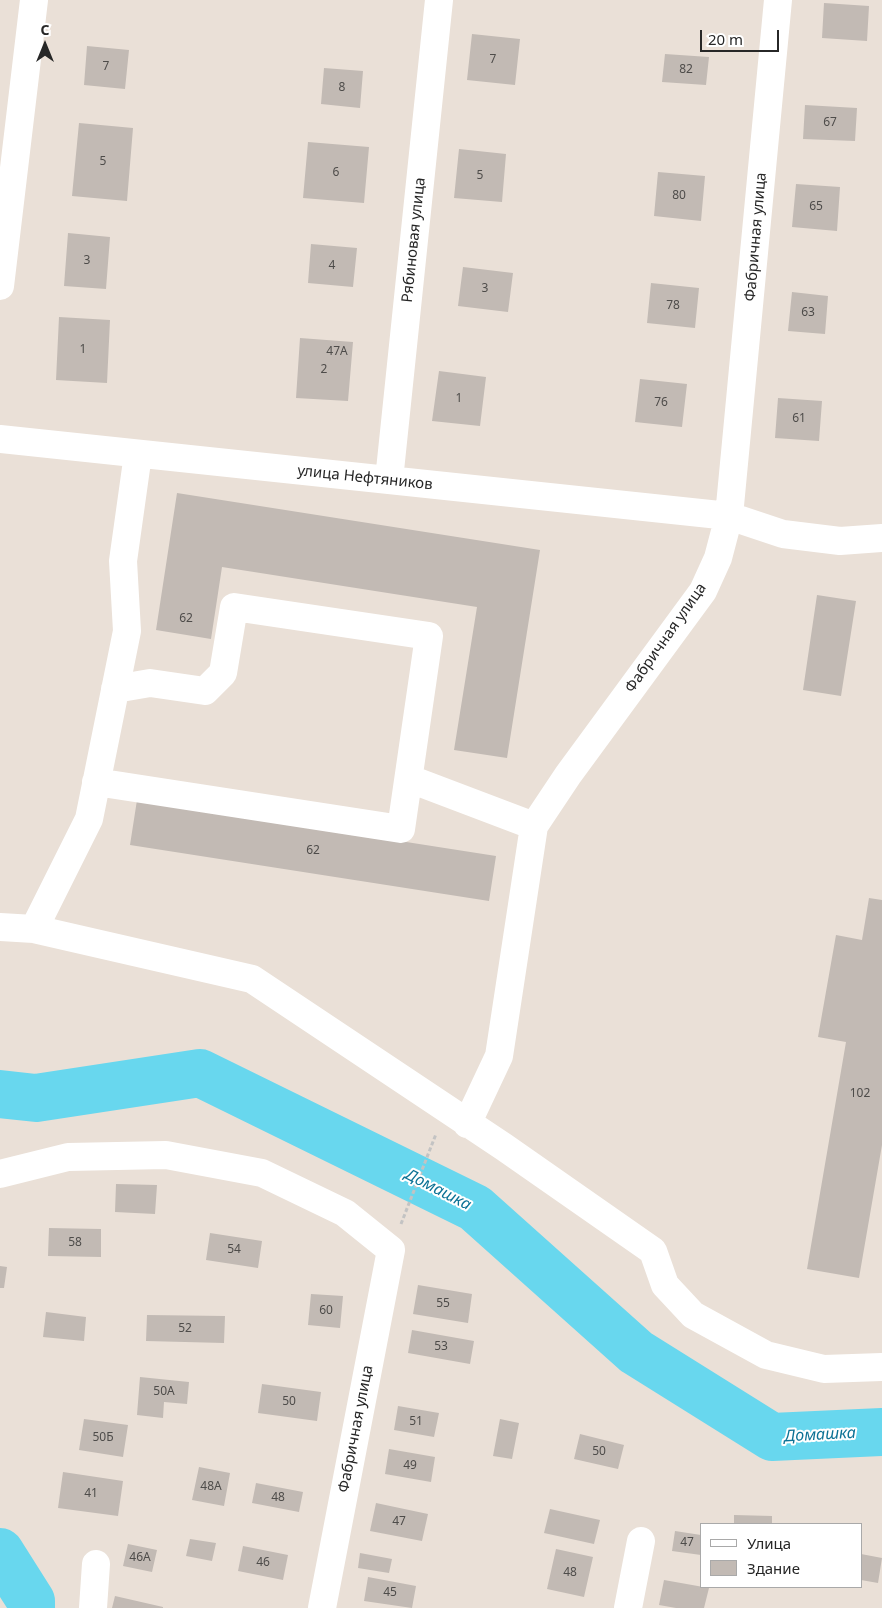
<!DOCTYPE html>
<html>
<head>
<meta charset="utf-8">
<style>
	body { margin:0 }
	#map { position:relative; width:882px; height:1608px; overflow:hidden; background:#eae0d7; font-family:"Noto Sans",sans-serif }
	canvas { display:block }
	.legend { position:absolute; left:700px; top:1523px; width:162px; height:65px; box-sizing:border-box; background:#fff; border:1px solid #a9a9a9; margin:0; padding:6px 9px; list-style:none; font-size:15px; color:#272727 }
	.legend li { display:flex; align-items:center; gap:10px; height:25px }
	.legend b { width:25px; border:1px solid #a9a9a9 }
	.north { position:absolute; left:20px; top:20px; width:50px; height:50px; -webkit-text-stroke:4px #fff; paint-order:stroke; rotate:0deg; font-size:14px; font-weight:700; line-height:20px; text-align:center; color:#272727 }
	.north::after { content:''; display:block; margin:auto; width:18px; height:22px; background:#272727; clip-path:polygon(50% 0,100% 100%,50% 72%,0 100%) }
	.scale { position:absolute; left:700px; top:30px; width:79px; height:22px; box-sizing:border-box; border:2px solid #272727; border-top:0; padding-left:6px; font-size:15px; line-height:18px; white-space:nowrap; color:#272727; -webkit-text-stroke:4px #fff; paint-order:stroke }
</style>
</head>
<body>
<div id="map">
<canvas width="882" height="1608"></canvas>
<ul class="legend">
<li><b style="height:6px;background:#fff"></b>Улица</li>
<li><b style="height:14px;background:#c2bab4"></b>Здание</li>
</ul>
<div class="north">С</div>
<div class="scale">20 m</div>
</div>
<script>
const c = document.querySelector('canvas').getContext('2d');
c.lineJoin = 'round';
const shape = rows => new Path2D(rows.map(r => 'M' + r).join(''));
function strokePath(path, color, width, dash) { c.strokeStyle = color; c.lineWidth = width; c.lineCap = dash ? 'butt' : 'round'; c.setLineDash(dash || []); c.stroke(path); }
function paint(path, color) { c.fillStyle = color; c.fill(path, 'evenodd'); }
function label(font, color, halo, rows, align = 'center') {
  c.font = font + ' "Noto Sans",sans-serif'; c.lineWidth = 4; c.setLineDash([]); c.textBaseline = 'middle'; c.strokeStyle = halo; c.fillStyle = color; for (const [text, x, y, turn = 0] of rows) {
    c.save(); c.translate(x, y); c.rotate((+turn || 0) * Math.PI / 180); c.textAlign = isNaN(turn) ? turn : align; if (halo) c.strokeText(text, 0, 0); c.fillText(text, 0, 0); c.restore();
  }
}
const river = shape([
	[0,1094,36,1098,200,1073,475,1208,636,1352,772,1437,882,1432],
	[0,1552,31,1601,31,1608]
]);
const building = shape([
	[824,3,869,6,867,41,822,38],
	[472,34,520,39,515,85,467,80],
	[87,46,129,50,125,89,84,85],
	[665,54,709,57,706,85,662,82],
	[324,68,363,71,360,108,321,104],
	[805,105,857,108,855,141,803,139],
	[79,123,133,128,127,201,72,196],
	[308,142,369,147,364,203,303,198],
	[459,149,506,154,502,202,454,198],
	[658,172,705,176,701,221,654,216],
	[796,184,840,187,837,231,792,227],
	[68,233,110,237,106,289,64,286],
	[311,244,357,248,353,287,308,283],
	[463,267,513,273,508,312,458,306],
	[651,283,699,288,695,328,647,323],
	[792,292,828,296,825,334,788,331],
	[59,317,110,320,107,383,56,380],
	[300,338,353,342,348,401,296,398],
	[439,371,486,377,480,426,432,421],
	[640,379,687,384,682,427,635,422],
	[778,398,822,401,819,441,775,438],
	[177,493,540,550,507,758,454,750,477,607,222,567,211,639,156,630],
	[817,595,856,601,841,696,803,690],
	[137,800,496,856,489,901,130,845],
	[869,898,882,900,882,1145,859,1278,807,1269,846,1042,818,1037,836,935,862,940],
	[116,1184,157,1185,155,1214,115,1212],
	[49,1228,101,1229,101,1257,48,1256],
	[210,1233,262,1241,258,1268,206,1260],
	[0,1266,7,1267,4,1288,0,1288],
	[418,1285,472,1294,468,1323,413,1314],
	[311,1294,343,1296,340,1328,308,1325],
	[46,1312,86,1317,84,1341,43,1337],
	[147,1315,225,1316,224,1343,146,1341],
	[412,1330,474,1341,470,1364,408,1353],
	[140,1377,189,1382,187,1404,164,1402,163,1418,137,1415],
	[262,1384,321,1392,317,1421,258,1413],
	[398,1406,439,1413,434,1437,394,1430],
	[84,1419,128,1425,123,1457,79,1450],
	[500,1419,519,1423,512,1459,493,1456],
	[580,1434,624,1445,618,1469,574,1459],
	[389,1449,435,1457,431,1482,385,1474],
	[199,1467,230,1473,224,1506,192,1500],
	[63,1472,123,1481,118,1516,58,1508],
	[256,1483,303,1492,299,1512,252,1503],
	[376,1503,428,1514,422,1541,370,1531],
	[550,1509,600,1520,594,1544,544,1533],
	[734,1515,772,1516,772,1524,734,1524],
	[675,1531,701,1535,701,1555,672,1551],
	[190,1539,216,1543,212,1561,186,1556],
	[128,1544,157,1550,152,1572,123,1566],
	[243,1546,288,1555,283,1580,238,1571],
	[556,1549,593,1557,584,1597,547,1589],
	[360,1553,392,1559,389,1573,358,1568],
	[861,1554,882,1558,878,1583,861,1580],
	[368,1577,416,1586,412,1608,364,1601],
	[664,1580,709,1588,704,1608,676,1608,659,1605],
	[115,1596,163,1607,163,1608,112,1608]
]);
const path = shape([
	[401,1224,436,1134]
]);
const minor = shape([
	[0,286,34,0],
	[0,439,729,516,783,534,840,541,882,538],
	[389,480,439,0],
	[410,779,534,826],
	[96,782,401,829,429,636,234,607,223,673,205,691,150,683,115,689],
	[0,927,34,929,252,979,504,1147,653,1251,665,1285,693,1315,766,1355,824,1369,882,1367],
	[34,929,89,819,127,631,123,561,138,454],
	[467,1124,499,1056,534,826,568,775,703,591,718,558,729,516,778,0],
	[0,1174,68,1157,166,1155,262,1173,345,1213,391,1250,322,1608],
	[93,1608,96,1564],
	[628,1608,641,1541]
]);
const numberNames = [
	["7",493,60],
	["7",106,67],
	["82",686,70],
	["8",342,88],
	["67",830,123],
	["5",103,162],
	["6",336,173],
	["5",480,176],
	["80",679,196],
	["65",816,207],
	["3",87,261],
	["4",332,266],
	["3",485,289],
	["78",673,306],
	["63",808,313],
	["1",83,350],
	["47А",337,352],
	["2",324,370],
	["1",459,399],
	["76",661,403],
	["61",799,419],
	["62",186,619],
	["62",313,851],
	["102",860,1094],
	["58",75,1243],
	["54",234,1250],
	["55",443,1304],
	["60",326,1311],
	["52",185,1329],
	["53",441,1347],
	["50А",164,1392],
	["50",289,1402],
	["51",416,1422],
	["50Б",103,1438],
	["50",599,1452],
	["49",410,1466],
	["48А",211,1487],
	["41",91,1494],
	["48",278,1498],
	["47",399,1522],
	["47",687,1543],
	["46А",140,1558],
	["46",263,1563],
	["48",570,1573],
	["45",390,1593]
];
const streetNames = [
	["Фабричная улица",756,237,-85],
	["Рябиновая улица",414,240,-84],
	["улица Нефтяников",365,478,6],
	["Фабричная улица",666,638,-55],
	["Фабричная улица",356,1429,-79]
];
const waterNames = [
	["Домашка",438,1190,27],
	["Домашка",820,1435,-3]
];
strokePath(river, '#68d7ee', 48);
paint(building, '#c2bab4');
strokePath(path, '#c3c3c3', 3, [4, 2.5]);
strokePath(minor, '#fff', 28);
label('12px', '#4e4c4a', null, numberNames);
label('15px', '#272727', '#fff', streetNames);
label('italic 16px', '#0c7295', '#fff', waterNames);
</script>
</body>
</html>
